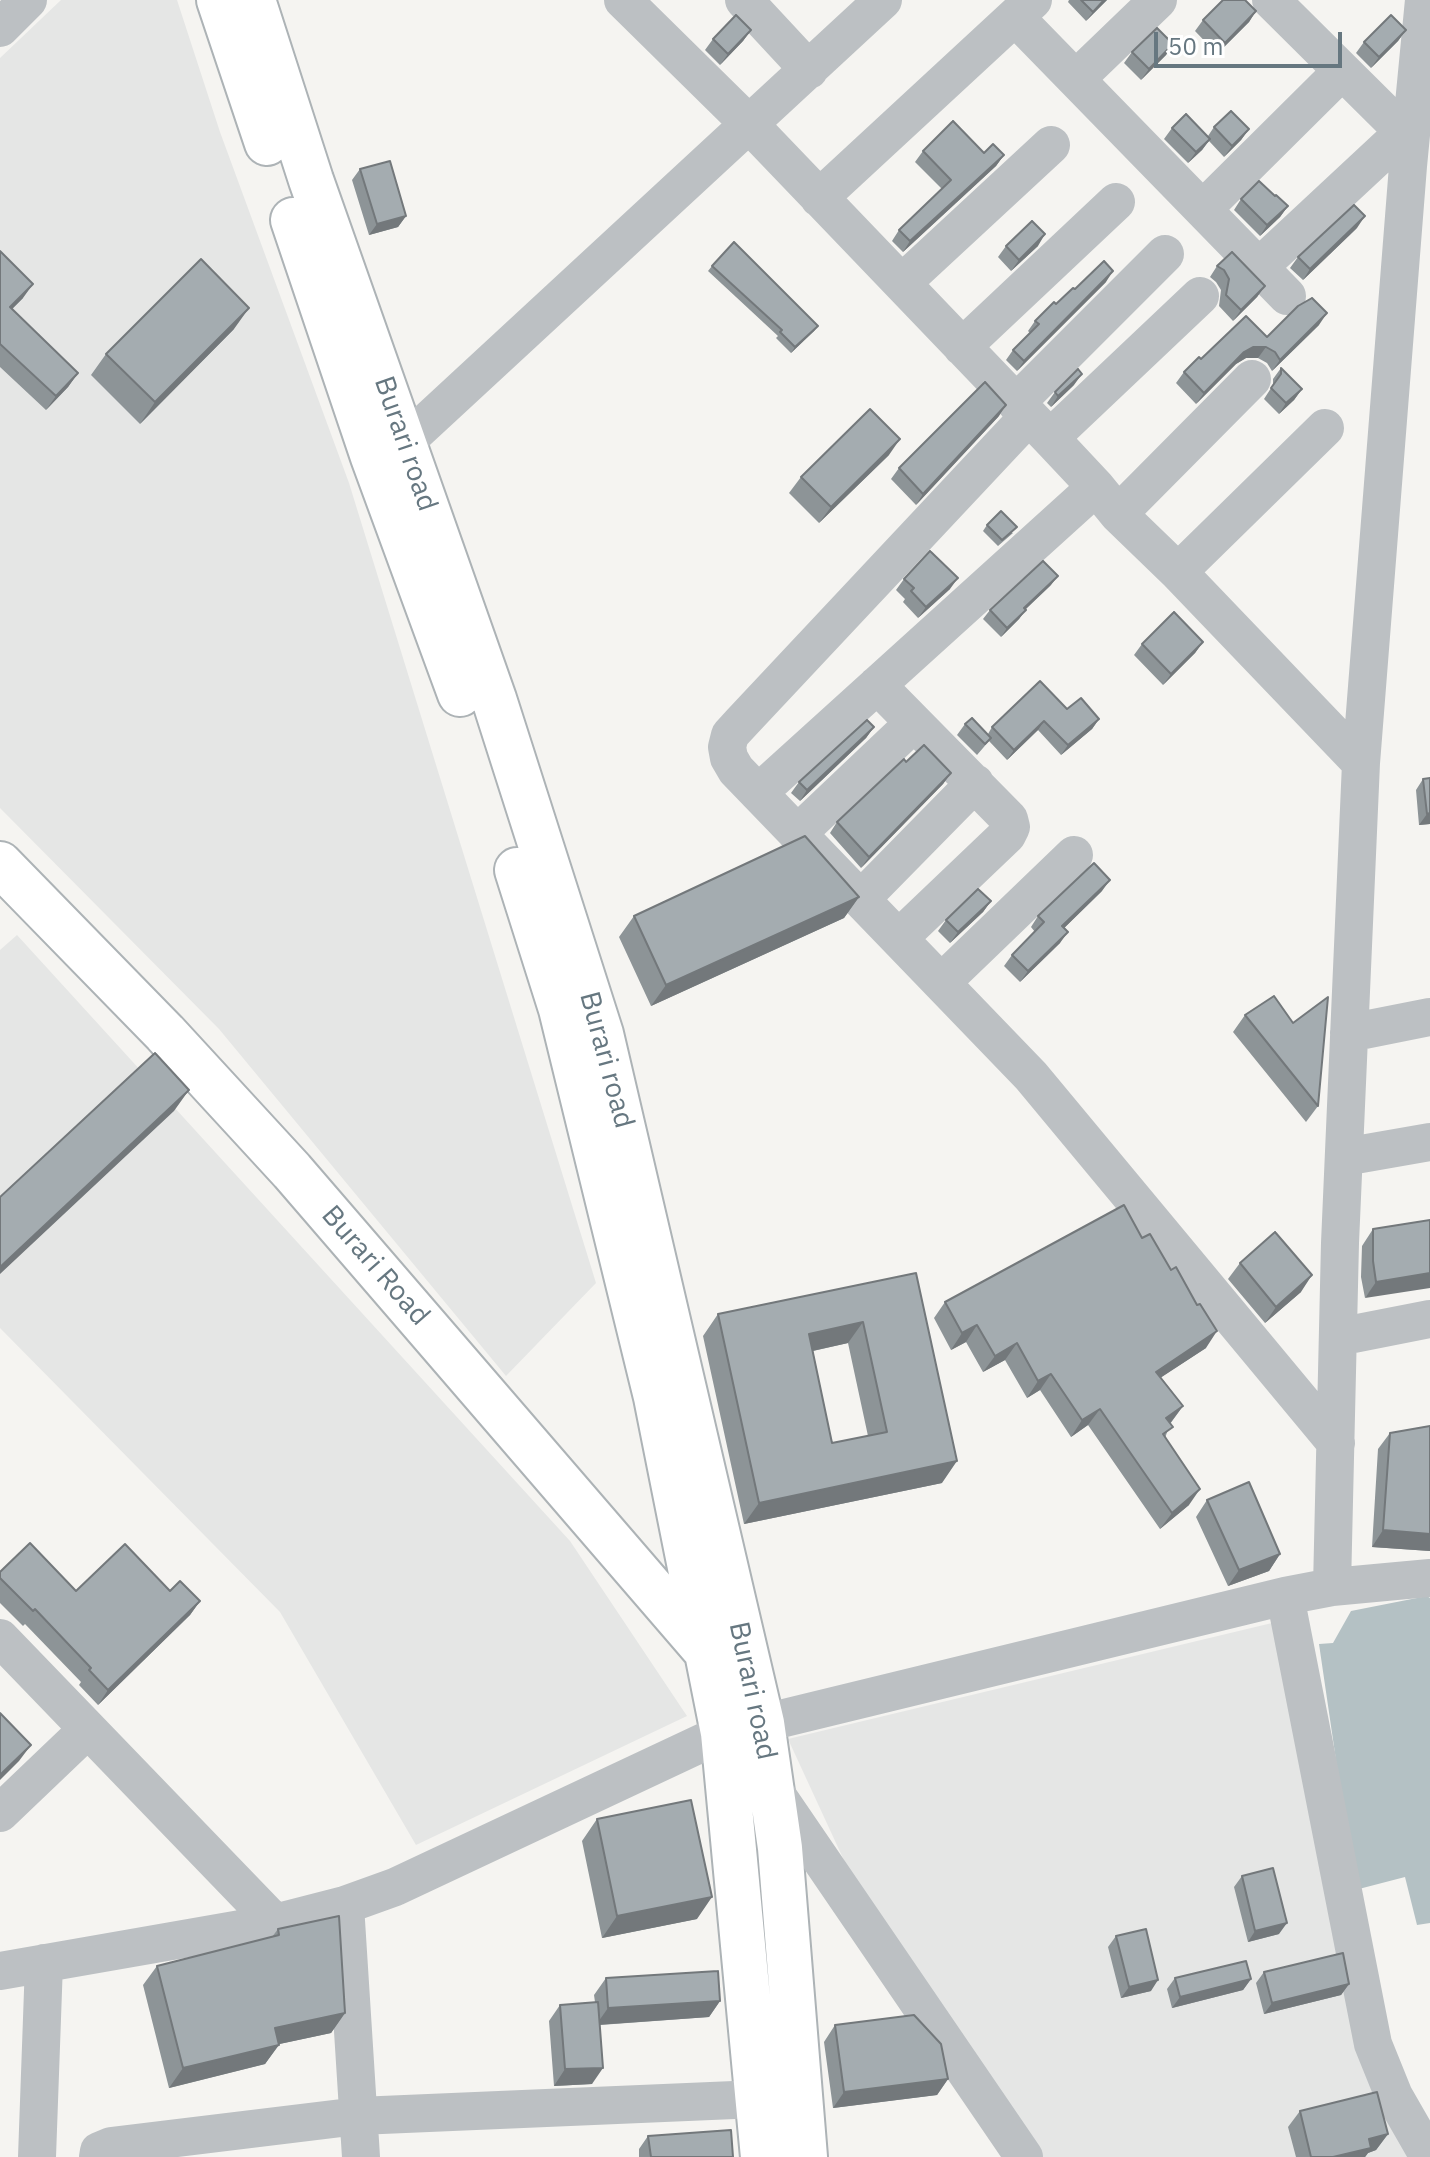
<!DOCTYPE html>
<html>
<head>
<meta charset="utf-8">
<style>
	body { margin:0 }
	#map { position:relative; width:1430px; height:2157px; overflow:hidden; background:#f5f4f1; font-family:"IBM Plex Sans",sans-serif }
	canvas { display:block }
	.scale { position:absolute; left:1154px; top:32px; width:188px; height:36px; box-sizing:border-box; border:4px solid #667780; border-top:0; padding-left:10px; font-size:24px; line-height:28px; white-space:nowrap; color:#667780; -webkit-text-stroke:6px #fff; paint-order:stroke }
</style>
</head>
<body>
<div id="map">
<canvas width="1430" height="2157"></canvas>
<div class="scale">50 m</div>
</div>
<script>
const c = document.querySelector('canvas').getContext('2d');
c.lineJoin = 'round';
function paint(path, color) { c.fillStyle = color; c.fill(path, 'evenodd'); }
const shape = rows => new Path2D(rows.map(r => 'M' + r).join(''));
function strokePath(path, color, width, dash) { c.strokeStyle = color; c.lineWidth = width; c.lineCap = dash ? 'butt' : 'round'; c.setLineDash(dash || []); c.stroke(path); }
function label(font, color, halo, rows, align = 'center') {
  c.font = font + ' "IBM Plex Sans",sans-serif'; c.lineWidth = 8; c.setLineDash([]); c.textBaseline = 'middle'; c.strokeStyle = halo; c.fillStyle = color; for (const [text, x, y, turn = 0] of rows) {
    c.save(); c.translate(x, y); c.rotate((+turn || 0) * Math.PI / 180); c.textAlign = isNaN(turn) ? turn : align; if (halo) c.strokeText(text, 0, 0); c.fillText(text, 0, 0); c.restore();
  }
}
const built = shape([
	[61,0,177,0,220,132,349,483,596,1283,506,1376,219,1029,0,808,0,58],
	[17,935,570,1541,687,1716,416,1845,280,1612,0,1328,0,950],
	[1272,1623,1409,2157,1039,2157,860,1895,788,1739]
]);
const water = shape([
	[1427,1596,1430,1598,1430,1923,1417,1925,1405,1877,1355,1890,1319,1644,1333,1643,1351,1611]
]);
const minor = shape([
	[623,0,750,125,1050,438,1096,487,1118,514,1178,572,1361,763],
	[744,0,809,70],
	[1271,0,1410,138],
	[1015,17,1287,296],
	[0,28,28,0],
	[1076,79,1158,0],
	[819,198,1033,0],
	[1203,209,1342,71],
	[1259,267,1404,132],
	[902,283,1051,145],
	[962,347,1116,202],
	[1016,403,1165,254],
	[1029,416,741,723,730,735,727,747,729,758,736,770,1031,1076,1336,1443],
	[1050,438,1200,296],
	[378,455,404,443,883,0],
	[1118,514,1252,379],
	[1178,572,1325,428],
	[877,685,1009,819,1011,827,1007,835,899,938],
	[758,793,1096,487],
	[797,834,914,723],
	[861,899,975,783],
	[942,982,1074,855],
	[1349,1033,1430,1017],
	[1344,1157,1430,1142],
	[1338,1337,1430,1319],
	[1332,1587,1340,1243,1361,763,1408,166,1424,0],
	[1285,1596,1373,2044,1394,2096,1429,2157],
	[0,1638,275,1923],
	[772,1788,1024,2157],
	[0,1813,88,1729],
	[345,1905,361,2157],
	[0,1971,275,1923,345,1905,395,1887,723,1733,1285,1596,1332,1587,1430,1578],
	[37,2157,44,1963],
	[98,2157,99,2151,111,2146,358,2116,758,2099]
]);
const major = shape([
	[219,0,267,143],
	[253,0,311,180,494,699,601,1034,762,1723,780,1848,805,2157],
	[293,220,373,457,460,694],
	[0,864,165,1033,292,1171,706,1651],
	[517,870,561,1009,656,1397,723,1733,763,2157]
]);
const wall = shape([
	[1069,0,1107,0,1086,21,1068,2],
	[1256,11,1249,22,1217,54,1195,31,1203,20],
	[751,30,743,41,720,65,705,50,713,39],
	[1406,30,1398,41,1371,68,1356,53,1364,42],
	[1173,44,1166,55,1141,80,1124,63,1132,52],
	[1214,127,1249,129,1241,140,1224,157,1209,141,1202,150,1188,163,1164,139,1172,128,1208,136],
	[923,151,984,153,1004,155,996,166,903,252,892,241,899,230,942,189,915,162],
	[360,169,406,216,398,227,369,235,352,180],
	[1241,199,1288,206,1280,217,1260,236,1234,210],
	[1357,228,1303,280,1290,268,1298,257],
	[1006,246,1038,246,1011,271,998,257],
	[0,251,23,298,12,309,78,373,68,387,46,410,0,367],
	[712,266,818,326,814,331,791,353,776,338,778,336,708,271],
	[1217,266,1265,286,1257,297,1233,321,1219,306,1221,290,1216,282,1210,277],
	[1106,282,1017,371,1006,360,1013,350,1030,333,1028,331,1035,321,1075,289],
	[1319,325,1272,371,1267,363,1258,358,1246,358,1236,364,1196,404,1176,383,1184,372,1201,359,1267,337],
	[234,329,140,424,91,375,106,354],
	[1281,368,1302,389,1294,400,1279,414,1264,399,1273,385,1273,379],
	[1074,385,1051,407,1047,403,1055,392],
	[999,416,916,505,891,479,899,468],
	[889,455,819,523,789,493,801,477],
	[987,525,1013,533,998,546,983,531],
	[904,579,950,589,918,618,903,602,905,599,896,590],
	[1051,585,1025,610,1019,619,1001,637,983,619,990,610],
	[1203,642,1195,653,1163,685,1134,655,1142,644],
	[1067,709,1099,719,1092,729,1061,755,1038,730,1007,760,989,741,977,755,957,735,965,724,988,734,992,727],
	[874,727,866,738,800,801,791,793,799,782],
	[906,762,951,773,943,784,861,868,830,833,837,822],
	[1423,779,1430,824,1419,825,1416,790],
	[1102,891,1064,928,1060,943,1020,982,1004,966,1012,955,1035,932,1031,927,1038,916],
	[859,897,844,918,651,1006,619,937,634,916],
	[991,901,983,912,950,943,938,931,946,920],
	[1245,1015,1318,1106,1306,1122,1233,1032],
	[1430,1220,1365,1298,1361,1277,1362,1246,1373,1229],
	[1240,1263,1301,1292,1265,1323,1228,1279],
	[916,1273,942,1483,744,1524,703,1336,718,1314],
	[848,1343,868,1436,832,1443,813,1351],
	[945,1302,1206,1348,1161,1377,1183,1406,1170,1424,1165,1438,1189,1505,1160,1529,1088,1425,1071,1437,1040,1390,1027,1398,1005,1360,983,1372,966,1342,951,1350,934,1318],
	[1390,1433,1430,1551,1372,1547,1378,1449],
	[1207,1500,1280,1554,1269,1571,1228,1586,1196,1517],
	[0,1572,76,1591,170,1591,200,1601,190,1615,98,1705,79,1685,81,1682,25,1624,23,1626,0,1603],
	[597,1819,697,1919,602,1938,582,1841],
	[1242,1876,1279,1934,1248,1942,1234,1887],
	[278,1929,345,2013,331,2033,279,2044,265,2064,169,2088,143,1985,157,1966,272,1937],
	[1116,1936,1151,1991,1121,1998,1108,1947],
	[1264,1972,1349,1984,1341,1995,1264,2014,1256,1983],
	[606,1978,720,2001,709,2017,600,2025,592,2084,554,2086,549,2021,560,2005,595,2002,594,1995],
	[1175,1978,1251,1979,1243,1990,1172,2008,1167,1989],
	[835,2025,948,2079,937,2095,833,2108,824,2042],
	[1300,2111,1388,2134,1376,2150,1368,2153,1365,2157,1296,2157,1288,2127],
	[648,2136,733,2157,639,2157,639,2149]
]);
const shadedWall = shape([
	[1104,0,1107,0,1086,21,1093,12],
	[1256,11,1249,22,1217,54,1225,43],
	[751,30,743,41,720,65,728,54],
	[1406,30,1398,41,1371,68,1379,57],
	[1173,44,1166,55,1141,80,1149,69],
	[1249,129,1241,140,1224,157,1232,146],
	[1210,139,1202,150,1188,163,1196,152],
	[1004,155,996,166,903,252,910,241],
	[1288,206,1280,217,1260,236,1267,225],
	[406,216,398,227,369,235,377,224],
	[1365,216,1357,228,1303,280,1310,269],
	[1045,234,1038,246,1011,271,1019,260],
	[1113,271,1106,282,1017,371,1024,361],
	[33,284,23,298,0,321,10,307],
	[1265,286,1257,297,1233,321,1241,310],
	[249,308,234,329,140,424,155,402],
	[1327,313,1319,325,1272,371,1280,360],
	[818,326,814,331,791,353,795,347],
	[1253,347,1266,347,1258,358,1246,358,1236,364,1196,404,1204,393,1244,352],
	[78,373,68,387,46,410,56,396],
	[1082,374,1074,385,1051,407,1058,396],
	[1302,389,1294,400,1279,414,1286,403],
	[1006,405,999,416,916,505,923,494],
	[900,439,889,455,819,523,831,507],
	[1058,576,1051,585,1017,617,1024,608],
	[958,578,950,589,918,618,926,607],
	[1026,610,1019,619,1001,637,1007,628],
	[1203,642,1195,653,1163,685,1171,674],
	[1099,719,1092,729,1061,755,1068,745],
	[1044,721,1038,730,1007,760,1014,750],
	[874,727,866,738,800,801,807,790],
	[951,773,943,784,861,868,869,857],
	[1430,813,1430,824,1419,825,1427,814],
	[1110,880,1102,891,1055,937,1062,926],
	[859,897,844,918,651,1006,666,985],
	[991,901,983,912,950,943,958,932],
	[1068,932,1060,943,1020,982,1028,971],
	[189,1090,174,1111,0,1274,0,1267],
	[1430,1273,1430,1288,1365,1298,1376,1282],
	[1312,1275,1301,1292,1265,1323,1276,1307],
	[863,1322,848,1343,794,1355,809,1334],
	[977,1325,966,1342,951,1350,962,1333],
	[1217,1331,1206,1348,1145,1388,1156,1372],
	[1017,1343,1005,1360,983,1372,995,1356],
	[1051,1374,1040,1390,1027,1398,1038,1381],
	[1183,1406,1171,1422,1155,1435,1166,1418],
	[1100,1409,1088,1425,1071,1437,1082,1420],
	[957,1461,942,1483,744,1524,759,1503],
	[1200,1489,1189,1505,1160,1529,1172,1513],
	[1383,1530,1430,1534,1430,1551,1372,1547],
	[1280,1554,1269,1571,1228,1586,1239,1570],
	[200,1601,190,1615,98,1705,108,1690],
	[31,1745,19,1761,0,1780,0,1775],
	[712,1897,697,1919,602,1938,617,1916],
	[1287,1923,1279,1934,1248,1942,1255,1931],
	[1251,1979,1243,1990,1172,2008,1180,1997],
	[1158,1980,1151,1991,1121,1998,1129,1987],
	[1349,1984,1341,1995,1264,2014,1272,2003],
	[720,2001,709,2017,596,2025,608,2008],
	[345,2013,331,2033,261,2048,275,2028],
	[279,2045,265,2064,169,2088,183,2068],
	[603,2068,592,2084,554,2086,565,2069],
	[948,2079,937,2095,833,2108,844,2092],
	[1388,2134,1376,2150,1368,2153,1365,2157,1333,2157,1369,2139]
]);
const building = shape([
	[1081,0,1104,0,1093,12,1081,0],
	[1223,0,1245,0,1256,11,1225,43,1203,20,1223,0],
	[736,15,751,30,728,54,713,39,736,15],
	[1391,15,1406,30,1379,57,1364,42,1391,15],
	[1157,28,1173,44,1149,69,1132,52,1157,28],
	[1231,111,1249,129,1232,146,1214,127,1231,111],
	[1186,114,1210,139,1196,152,1172,128,1186,114],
	[953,121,984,153,993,144,1004,155,910,241,899,230,951,180,923,151,953,121],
	[390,161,406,216,377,224,360,169,390,161],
	[1259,181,1275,196,1276,195,1288,206,1267,225,1241,199,1259,181],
	[1354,205,1365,216,1310,269,1298,257,1354,205],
	[1032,221,1045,234,1019,260,1006,246,1032,221],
	[734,242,818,326,795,347,780,332,782,330,712,266,734,242],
	[0,251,33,284,10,307,78,373,56,396,0,344,0,251],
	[1232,252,1265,286,1241,310,1226,295,1229,279,1224,270,1217,266,1232,252],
	[201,259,249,308,155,402,106,354,201,259],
	[1104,261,1113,271,1024,361,1013,350,1039,324,1035,321,1054,302,1056,304,1073,288,1075,289,1104,261],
	[1312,298,1327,313,1280,360,1275,352,1266,347,1253,347,1244,352,1204,393,1184,372,1199,357,1201,359,1246,316,1267,337,1298,306,1312,298],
	[1281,368,1302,389,1286,403,1271,388,1281,374,1281,368],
	[1078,369,1082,374,1058,396,1055,392,1078,369],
	[985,382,1006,405,923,494,899,468,985,382],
	[870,409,900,439,831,507,801,477,870,409],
	[1001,511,1017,527,1002,540,987,525,1001,511],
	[930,551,958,578,926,607,911,591,914,588,904,579,930,551],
	[1043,561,1058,576,1024,608,1026,610,1007,628,990,610,1043,561],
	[1174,612,1203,642,1171,674,1142,644,1174,612],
	[1040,681,1067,709,1081,698,1099,719,1068,745,1044,721,1014,750,992,727,1040,681],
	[972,718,991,738,985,744,965,724,972,718],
	[867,720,874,727,807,790,799,782,867,720],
	[924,745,951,773,869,857,837,822,904,759,906,762,924,745],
	[1430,778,1430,813,1427,814,1423,779,1430,778],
	[805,836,859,897,666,985,634,916,805,836],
	[1094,863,1110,880,1062,926,1068,932,1028,971,1012,955,1044,922,1038,916,1094,863],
	[978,889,991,901,958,932,946,920,978,889],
	[1274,996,1293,1023,1328,997,1318,1106,1245,1015,1274,996],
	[155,1053,189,1090,0,1267,0,1197,155,1053],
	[1124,1205,1142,1238,1150,1234,1171,1270,1176,1267,1197,1305,1200,1304,1217,1331,1156,1372,1183,1406,1166,1418,1173,1427,1163,1434,1200,1489,1172,1513,1100,1409,1082,1420,1051,1374,1038,1381,1017,1343,995,1356,977,1325,962,1333,945,1302,1124,1205],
	[1430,1220,1430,1273,1376,1282,1373,1261,1373,1229,1430,1220],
	[1275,1232,1312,1275,1276,1307,1240,1263,1275,1232],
	[916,1273,957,1461,759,1503,718,1314,916,1273],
	[863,1322,887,1432,832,1443,809,1334,863,1322],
	[1430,1426,1430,1534,1383,1530,1390,1433,1430,1426],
	[1249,1482,1280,1554,1239,1570,1207,1500,1249,1482],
	[30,1543,76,1591,125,1544,170,1591,180,1581,200,1601,108,1690,89,1670,91,1668,35,1609,33,1611,0,1578,0,1572,30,1543],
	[0,1713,31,1745,0,1775,0,1713],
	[691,1800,712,1897,617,1916,597,1819,691,1800],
	[1273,1868,1287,1923,1255,1931,1242,1876,1273,1868],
	[339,1916,345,2013,275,2028,279,2045,183,2068,157,1966,279,1935,278,1929,339,1916],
	[1146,1929,1158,1980,1129,1987,1116,1936,1146,1929],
	[1343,1953,1349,1984,1272,2003,1264,1972,1343,1953],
	[1246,1961,1251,1979,1180,1997,1175,1978,1246,1961],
	[718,1971,720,2001,608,2008,606,1978,718,1971],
	[598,2002,603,2068,565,2069,560,2005,598,2002],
	[914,2015,941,2044,948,2079,844,2092,835,2025,914,2015],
	[1377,2092,1388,2134,1369,2139,1371,2148,1333,2157,1311,2157,1300,2111,1377,2092],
	[731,2130,733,2157,651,2157,648,2136,731,2130]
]);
const streetNames = [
	["Burari road",405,444,71],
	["Burari road",606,1060,75],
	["Burari Road",375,1266,49],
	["Burari road",752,1691,78]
];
paint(built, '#e5e6e5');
paint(water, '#b4c1c4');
strokePath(major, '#adb3b6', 48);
strokePath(minor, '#bcc0c3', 38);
strokePath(major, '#fff', 44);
paint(wall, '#8d9497');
paint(shadedWall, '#73787b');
paint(building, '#a4acb0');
strokePath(building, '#73787b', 2);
label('28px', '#667780', '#fff', streetNames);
</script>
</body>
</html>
